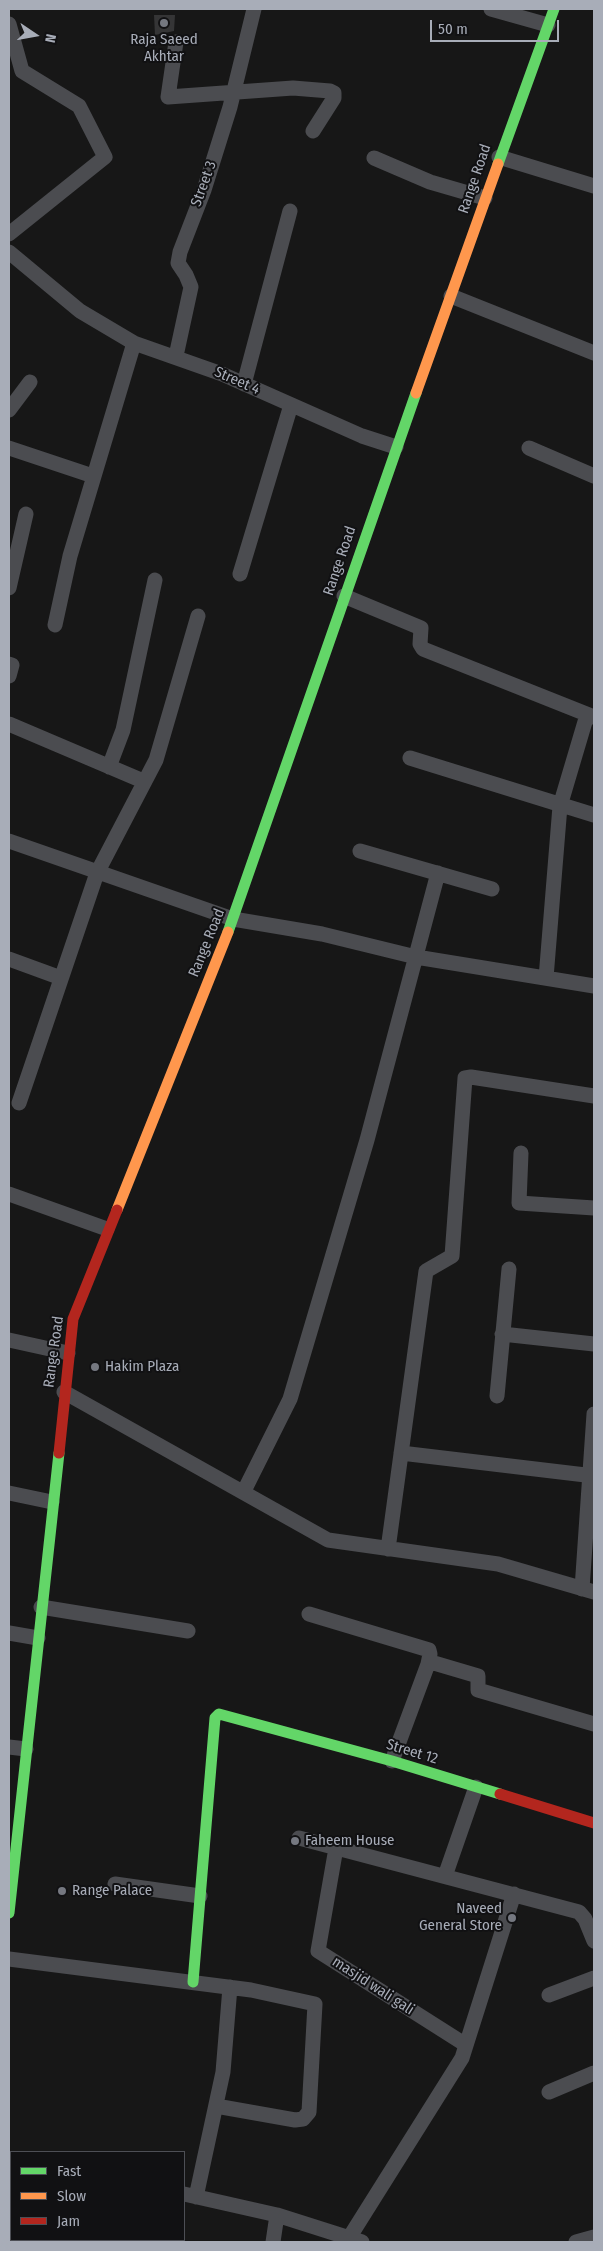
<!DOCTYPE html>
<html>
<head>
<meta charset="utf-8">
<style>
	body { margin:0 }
	#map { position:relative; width:603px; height:2251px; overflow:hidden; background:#171717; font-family:"Fira Sans Condensed",sans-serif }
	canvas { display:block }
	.frame { position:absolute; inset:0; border:10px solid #a8adb8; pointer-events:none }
	.legend { position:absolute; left:10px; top:2151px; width:175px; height:90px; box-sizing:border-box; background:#111113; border:1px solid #4d4f55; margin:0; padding:6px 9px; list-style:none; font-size:15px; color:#a8adb8 }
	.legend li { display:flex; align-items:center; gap:10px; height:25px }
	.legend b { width:25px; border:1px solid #4d4f55 }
	.north { position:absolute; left:10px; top:10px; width:50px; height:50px; -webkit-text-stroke:4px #111113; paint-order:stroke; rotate:102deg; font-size:14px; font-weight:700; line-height:20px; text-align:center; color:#a8adb8 }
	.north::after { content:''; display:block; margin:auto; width:18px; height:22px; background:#a8adb8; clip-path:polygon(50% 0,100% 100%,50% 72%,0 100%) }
	.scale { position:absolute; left:430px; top:20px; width:129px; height:22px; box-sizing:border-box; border:2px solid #a8adb8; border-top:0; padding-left:6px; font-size:15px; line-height:18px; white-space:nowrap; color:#a8adb8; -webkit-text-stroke:4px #111113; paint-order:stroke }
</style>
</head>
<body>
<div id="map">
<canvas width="603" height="2251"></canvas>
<div class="frame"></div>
<ul class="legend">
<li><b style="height:6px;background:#63d668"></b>Fast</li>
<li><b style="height:6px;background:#ff974d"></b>Slow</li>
<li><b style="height:6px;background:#b3261e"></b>Jam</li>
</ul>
<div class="north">N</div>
<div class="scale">50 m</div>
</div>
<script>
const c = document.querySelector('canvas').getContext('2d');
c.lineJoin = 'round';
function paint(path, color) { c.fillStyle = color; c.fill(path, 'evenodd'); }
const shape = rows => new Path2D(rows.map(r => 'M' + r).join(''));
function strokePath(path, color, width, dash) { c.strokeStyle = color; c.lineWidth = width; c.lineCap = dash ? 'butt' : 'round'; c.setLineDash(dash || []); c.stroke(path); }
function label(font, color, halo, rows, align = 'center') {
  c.font = font + ' "Fira Sans Condensed",sans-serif'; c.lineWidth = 4; c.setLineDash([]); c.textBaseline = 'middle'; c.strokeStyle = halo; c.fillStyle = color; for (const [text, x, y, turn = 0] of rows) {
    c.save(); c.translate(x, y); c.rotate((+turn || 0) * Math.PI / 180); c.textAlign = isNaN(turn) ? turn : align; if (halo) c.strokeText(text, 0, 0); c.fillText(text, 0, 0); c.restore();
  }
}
const building = shape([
	[154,15,175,15,174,31,155,35]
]);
const street = shape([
	[491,9,548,25],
	[9,24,22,71,79,106,105,157,9,234],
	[176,42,168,97,293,88,330,91,334,93,334,98,313,131],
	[499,157,594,186],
	[374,158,430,182,485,198],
	[9,252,80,311,134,343,222,374,362,436,396,447],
	[451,296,594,353],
	[176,356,191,287,186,275,178,263,180,252,204,190,230,107,254,9],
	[244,384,290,211],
	[9,410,30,382],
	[9,448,93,476],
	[529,448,594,476],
	[240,574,291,405],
	[9,588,26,514],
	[344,596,421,628,420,644,423,649,594,717],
	[55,625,70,556,134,343],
	[9,664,12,665,9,676],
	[9,724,143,781],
	[410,758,594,815],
	[109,767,123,730,155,580],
	[9,841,233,919,322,934,416,957,594,986],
	[360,851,492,889],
	[9,959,61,978],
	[546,978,560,806,587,715],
	[19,1103,97,873,156,760,198,616],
	[521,1153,519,1203,594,1208],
	[9,1194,107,1229],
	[502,1334,594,1344],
	[9,1340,68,1353],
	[64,1392,328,1540,498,1564,594,1592],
	[497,1396,509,1269],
	[401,1453,594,1476],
	[244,1491,290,1399,367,1140,438,873],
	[9,1493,52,1502],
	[388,1549,426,1271,452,1256,465,1078,471,1077,594,1096],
	[582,1589,594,1414],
	[41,1607,188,1631],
	[309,1614,429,1650,430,1654,428,1664,392,1761],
	[9,1633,38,1638],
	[428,1664,434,1663,478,1676,478,1690,594,1724],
	[9,1747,26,1749],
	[299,1838,579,1912,585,1919,594,1941],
	[336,1848,318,1951,466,2045],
	[445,1876,476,1787],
	[115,1884,200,1896],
	[9,1959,251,1990,315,2004,309,2112,303,2119,295,2120,216,2106],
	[549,1995,594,1978],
	[549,2092,594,2073],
	[9,2161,11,2161],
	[184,2194,277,2215,362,2242],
	[196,2197,223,2072,230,1987],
	[349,2238,462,2058,514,1894],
	[172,2242,172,2240],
	[273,2242,277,2215],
	[576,2242,594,2237]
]);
const fast = shape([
	[498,164,554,9],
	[228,932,416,393],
	[9,1913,59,1453],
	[193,1982,215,1718,219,1714,392,1761,500,1794]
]);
const slow = shape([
	[416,393,498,164],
	[117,1210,228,932]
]);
const jam = shape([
	[59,1453,73,1319,117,1210],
	[500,1794,594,1823]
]);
const markers = [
	[164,23,5,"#757880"],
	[95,1367,5,"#757880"],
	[295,1841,5,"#757880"],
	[62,1891,5,"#757880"],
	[512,1918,5,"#757880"]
];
const poiNames = [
	["Raja Saeed",164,40,"center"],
	["Akhtar",164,57,"center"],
	["Hakim Plaza",105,1367],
	["Faheem House",305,1841],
	["Range Palace",72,1891],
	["Naveed",502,1909,"right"],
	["General Store",502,1926,"right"]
];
const streetNames = [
	["Range Road",475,179,-71],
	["Street 3",204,184,-70],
	["Street 4",237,381,24],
	["Range Road",340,561,-71],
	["Range Road",207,943,-68],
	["Range Road",54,1352,-82],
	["Street 12",412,1752,17],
	["masjid wali gali",373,1986,33]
];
paint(building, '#353536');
strokePath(street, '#4b4c50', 15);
strokePath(fast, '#63d668', 11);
strokePath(slow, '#ff974d', 11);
strokePath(jam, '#b3261e', 11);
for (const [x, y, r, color] of markers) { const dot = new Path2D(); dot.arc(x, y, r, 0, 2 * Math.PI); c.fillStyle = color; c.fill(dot); strokePath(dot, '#111113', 2); }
label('15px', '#a8adb8', '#111113', poiNames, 'left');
label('15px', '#a8adb8', '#111113', streetNames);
</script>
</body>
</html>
